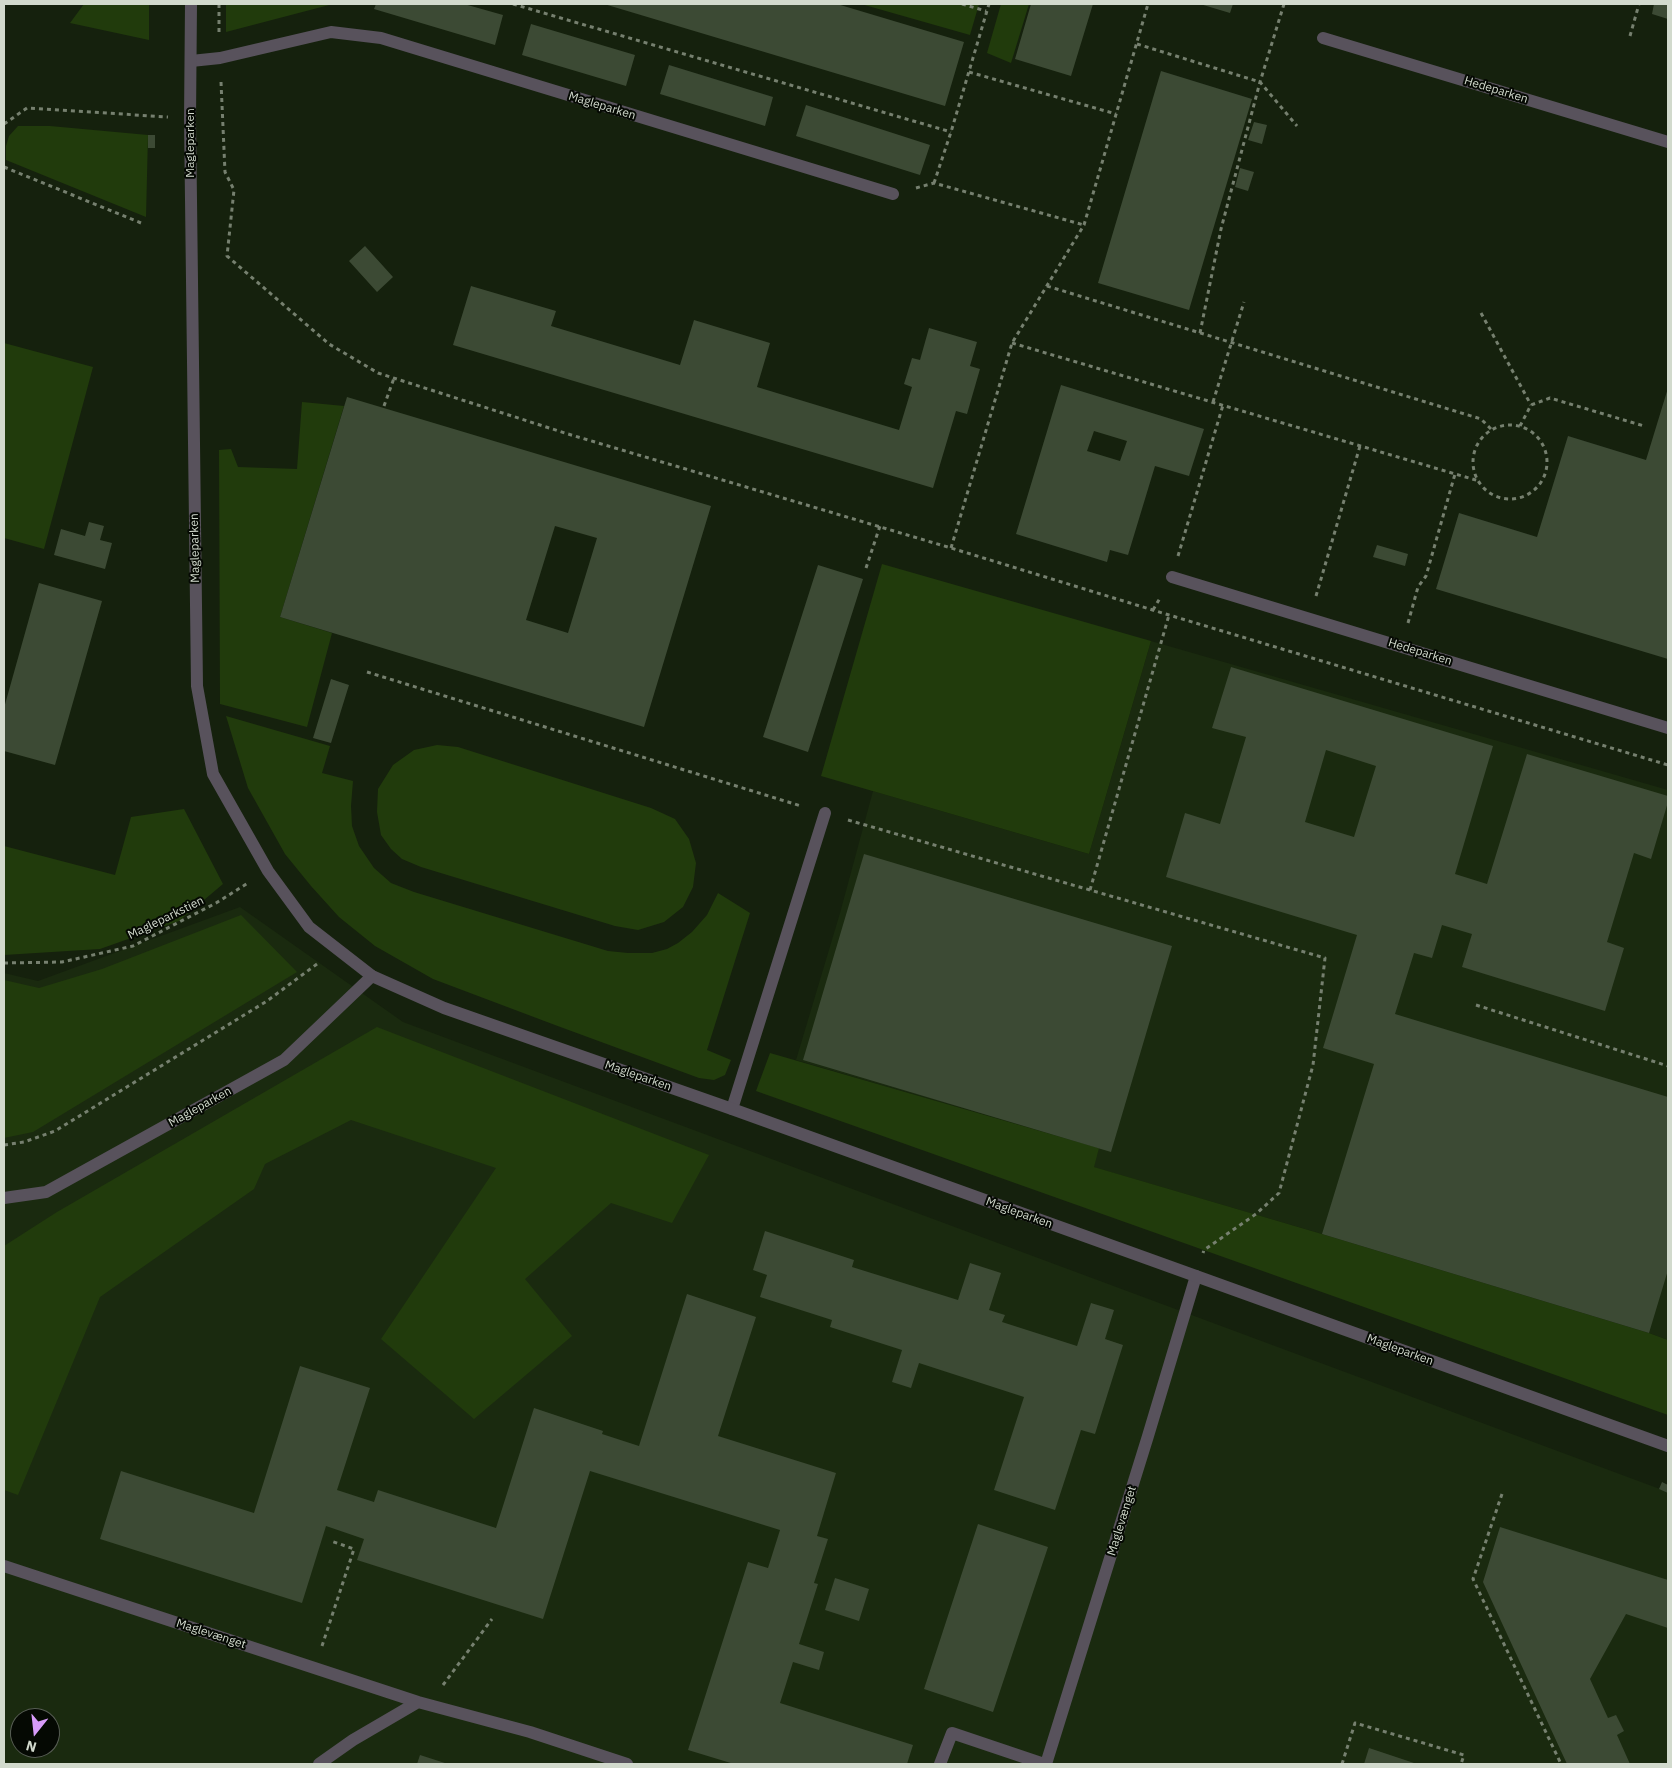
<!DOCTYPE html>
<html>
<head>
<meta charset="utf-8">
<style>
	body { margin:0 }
	#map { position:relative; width:1672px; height:1768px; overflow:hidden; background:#15210d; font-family:"IBM Plex Sans",sans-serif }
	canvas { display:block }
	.frame { position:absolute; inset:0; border:5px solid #d2dacd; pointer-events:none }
	.north { position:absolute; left:10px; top:1708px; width:50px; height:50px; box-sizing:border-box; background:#050903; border:1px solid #575d54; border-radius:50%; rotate:196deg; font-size:14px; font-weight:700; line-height:20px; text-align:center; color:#d2dacd }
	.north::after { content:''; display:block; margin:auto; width:18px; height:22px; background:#d79bf9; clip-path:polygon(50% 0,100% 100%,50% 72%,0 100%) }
</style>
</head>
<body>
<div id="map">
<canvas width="1672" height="1768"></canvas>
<div class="frame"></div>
<div class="north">N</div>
</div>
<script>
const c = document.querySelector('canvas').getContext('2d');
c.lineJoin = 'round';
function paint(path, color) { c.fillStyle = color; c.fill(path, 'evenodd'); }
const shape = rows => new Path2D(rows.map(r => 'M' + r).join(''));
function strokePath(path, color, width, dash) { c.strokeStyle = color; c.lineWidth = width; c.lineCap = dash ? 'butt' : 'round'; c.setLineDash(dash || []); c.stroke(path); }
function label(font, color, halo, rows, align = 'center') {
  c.font = font + ' "IBM Plex Sans",sans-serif'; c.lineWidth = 4; c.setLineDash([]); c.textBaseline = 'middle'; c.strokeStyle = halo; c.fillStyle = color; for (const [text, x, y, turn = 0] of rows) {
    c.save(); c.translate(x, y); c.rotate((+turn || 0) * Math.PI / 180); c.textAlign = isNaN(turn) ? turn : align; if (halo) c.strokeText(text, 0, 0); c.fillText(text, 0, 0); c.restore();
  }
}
const built = shape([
	[1151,641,1668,790,1668,1340,1649,1333,1322,1234,1093,1167,1098,1148,796,1060,840,913,873,791,1089,854],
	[240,907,403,1022,1668,1492,1668,1764,4,1764,4,973,38,981],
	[20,1718,50,1718,50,1748,20,1748]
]);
const green = shape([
	[84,4,149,4,149,40,70,23],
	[226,4,333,4,226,32],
	[861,4,979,4,970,35],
	[1001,4,1029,4,1011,63,987,53],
	[18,126,50,126,148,135,146,217,6,160,6,146,9,136],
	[4,343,93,367,44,549,4,538],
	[302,402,344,406,280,617,332,633,307,727,220,704,219,450,231,449,238,467,297,469],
	[882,564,1151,641,1089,854,821,776],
	[226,716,330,746,322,773,353,781,351,806,352,826,359,846,374,868,391,883,414,892,608,951,628,953,652,953,667,949,678,943,692,932,707,915,718,893,750,913,707,1050,731,1060,725,1075,714,1080,699,1078,555,1025,433,979,375,946,339,917,311,886,285,854,248,788],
	[437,745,458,747,651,808,675,819,689,839,696,863,693,887,683,907,664,922,638,930,615,926,421,867,402,859,391,849,381,835,377,812,378,789,393,765,414,750],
	[184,809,223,884,179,921,100,949,4,955,4,846,115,875,131,817],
	[241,915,297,972,33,1132,4,1138,4,980,39,988,102,969],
	[377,1027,709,1155,672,1223,611,1203,525,1279,572,1336,474,1419,381,1339,496,1168,351,1120,265,1164,254,1189,100,1297,18,1495,4,1490,4,1246,57,1212],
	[770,1053,1099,1148,1094,1167,1322,1234,1649,1333,1668,1340,1668,1415,756,1091]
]);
const building = shape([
	[376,4,464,4,503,15,495,45,374,9],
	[604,4,837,4,964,42,945,106],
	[1031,4,1093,4,1071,76,1015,59],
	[1200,4,1233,4,1230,13],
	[1654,4,1668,4,1668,19,1652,14],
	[531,24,635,55,626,86,522,55],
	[669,65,773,97,765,126,660,94],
	[1161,71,1252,99,1189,310,1098,283],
	[806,105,930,145,920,175,796,136],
	[1254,122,1267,125,1262,144,1248,140],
	[148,135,155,135,155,148,148,148],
	[1240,168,1254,172,1248,191,1235,187],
	[365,246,393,277,377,292,349,261],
	[471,286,556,311,551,326,680,365,694,320,770,343,757,387,899,430,912,387,904,384,912,358,920,360,929,328,977,342,970,366,980,369,967,414,956,411,933,488,453,345],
	[1061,385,1204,429,1189,476,1155,466,1128,555,1110,550,1107,562,1016,534],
	[1094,431,1127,441,1120,461,1087,451],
	[1668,388,1668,659,1436,589,1459,513,1537,537,1568,436,1646,460],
	[347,397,711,506,644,727,280,617],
	[555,526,597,538,568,633,526,620],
	[89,522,104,526,100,540,112,543,105,569,54,555,61,529,85,536],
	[1377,545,1408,554,1405,566,1373,557],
	[818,565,863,579,808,752,763,737],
	[39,583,102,601,55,765,4,751,4,708],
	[1231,667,1493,746,1455,874,1487,884,1527,754,1668,796,1668,802,1651,859,1634,853,1607,942,1624,948,1605,1011,1462,967,1472,934,1442,925,1432,958,1414,953,1395,1014,1668,1097,1668,1270,1649,1333,1322,1234,1374,1064,1323,1048,1357,935,1166,877,1185,813,1220,824,1246,737,1212,728],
	[1326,750,1376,766,1354,837,1305,822],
	[331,679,349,685,331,743,313,738],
	[864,854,1172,946,1111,1152,803,1060],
	[765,1231,854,1260,852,1267,958,1300,970,1263,1001,1273,989,1310,1005,1315,1002,1322,1077,1346,1091,1303,1114,1310,1105,1339,1123,1345,1095,1434,1081,1430,1055,1510,994,1490,1024,1397,919,1363,911,1388,892,1382,902,1350,830,1327,832,1320,760,1297,767,1275,753,1270],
	[687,1294,756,1317,718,1436,836,1473,817,1536,828,1539,814,1583,818,1584,799,1644,824,1652,819,1670,793,1662,780,1703,913,1745,907,1764,734,1764,688,1750,748,1562,768,1568,780,1530,590,1471,543,1619,357,1560,364,1539,326,1526,302,1603,100,1539,121,1471,254,1513,300,1366,370,1388,337,1490,374,1502,378,1490,496,1528,534,1408,603,1431,602,1434,639,1446],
	[1662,1482,1668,1485,1668,1493,1659,1489],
	[978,1524,1048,1547,993,1712,924,1689],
	[1500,1527,1668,1580,1668,1628,1626,1614,1590,1679,1608,1718,1616,1715,1624,1731,1617,1735,1630,1764,1567,1764,1483,1582],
	[835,1578,869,1589,859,1621,825,1610],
	[1369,1748,1417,1764,1364,1764],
	[420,1755,448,1764,417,1764]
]);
const path = shape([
	[219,4,219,33],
	[513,4,951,132],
	[962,4,986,11],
	[1630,36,1639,4],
	[1137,44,1260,82,1297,126],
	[969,72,1116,114],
	[221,82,225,172,234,190,227,256,329,344,378,373,568,434,951,548,1169,615,1668,765],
	[4,124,27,108,168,117],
	[4,167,141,223],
	[934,183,951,132,989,4],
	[916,188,934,183,1084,225],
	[1047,286,1481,419,1492,430],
	[1481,313,1531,405],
	[1200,333,1221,229,1260,82,1284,4],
	[1012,343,1479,481],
	[1213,402,1244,302],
	[384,406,394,378],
	'1473 462a37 37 0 1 1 74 0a37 37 0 1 1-74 0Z',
	[1520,426,1531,405,1550,398,1644,426],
	[951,548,1012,343,1084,225,1148,4],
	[1178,556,1223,405],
	[866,568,880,526],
	[1316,596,1360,446],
	[1153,610,1160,598],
	[1408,623,1418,587,1426,576,1455,474],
	[367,672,801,806],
	[848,820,1325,958,1313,1065,1279,1193,1256,1214,1204,1250,1203,1253],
	[1090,890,1169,615],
	[4,963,62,962,133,946,216,903,248,883],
	[1476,1005,1668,1066],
	[4,1145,24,1142,55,1131,267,1001,317,964],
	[1502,1494,1473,1579,1561,1764],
	[322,1646,354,1549,331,1541],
	[443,1685,492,1619],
	[1342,1764,1355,1723,1464,1755,1461,1764]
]);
const service = shape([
	[191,61,220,58,331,32,381,38,893,194],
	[732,1109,825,813],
	[4,1566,418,1702,530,1732,627,1764],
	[319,1764,353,1740,418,1702],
	[940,1764,952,1733,1044,1764],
	[1046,1764,1148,1436,1196,1276]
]);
const minor = shape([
	[1323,38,1668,142],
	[1172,577,1668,728],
	[4,1198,46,1192,284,1060,372,976]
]);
const tertiary = shape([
	[191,4,190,119,197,686,213,774,268,871,309,927,372,976,444,1008,732,1109,1668,1446]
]);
const streetNames = [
	["Hedeparken",1496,90,17],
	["Magleparken",602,106,17],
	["Magleparken",191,143,-90],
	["Magleparken",195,548,-91],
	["Hedeparken",1420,652,17],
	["Magleparkstien",166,918,-26],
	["Magleparken",638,1076,19],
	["Magleparken",200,1107,-29],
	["Magleparken",1019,1213,20],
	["Magleparken",1400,1350,20],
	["Maglevænget",1122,1521,-73],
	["Maglevænget",211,1634,18]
];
paint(built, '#1a2a0f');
paint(green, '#213b0c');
paint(building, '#3c4a34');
strokePath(path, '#76806f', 3, [4, 4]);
strokePath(service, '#58525c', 12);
strokePath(minor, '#58525c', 12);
strokePath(tertiary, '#58525c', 12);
label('12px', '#d2dacd', '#050903', streetNames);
</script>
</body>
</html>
